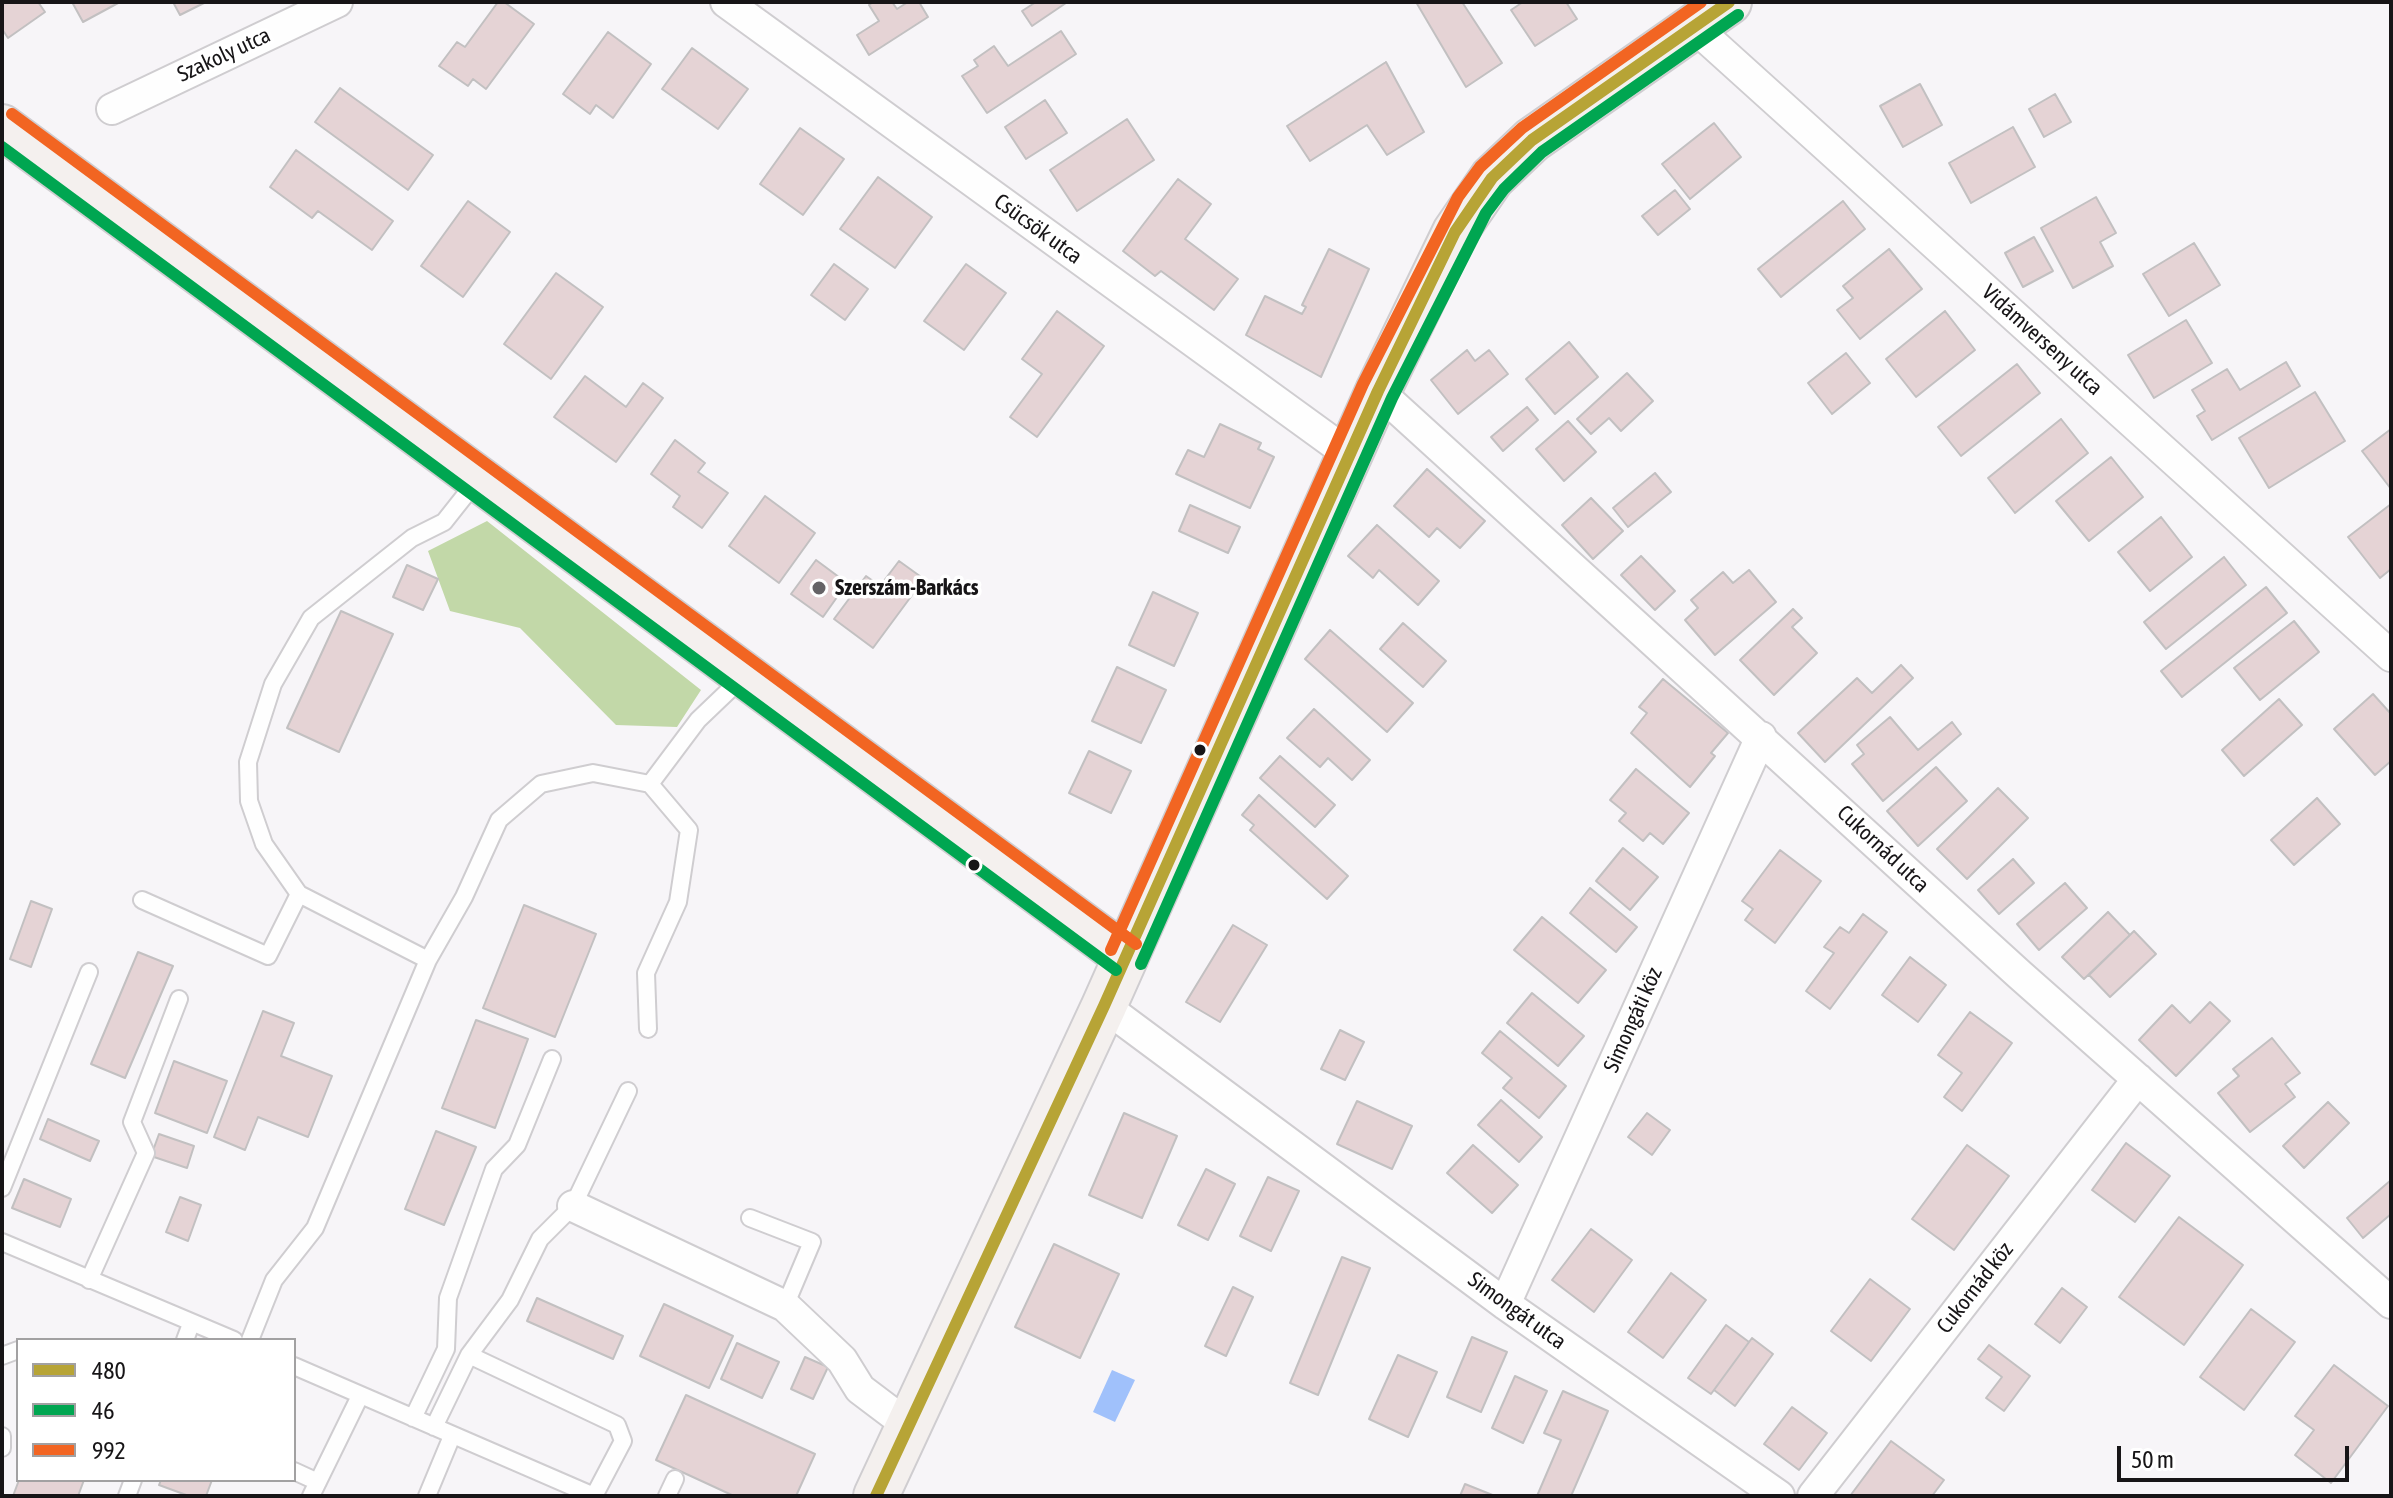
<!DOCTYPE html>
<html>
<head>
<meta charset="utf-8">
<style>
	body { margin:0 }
	#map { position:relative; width:2393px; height:1498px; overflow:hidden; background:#f7f5f8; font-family:"Asap Condensed",sans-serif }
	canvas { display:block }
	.frame { position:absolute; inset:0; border:4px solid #171517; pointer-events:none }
	.legend { position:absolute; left:16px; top:1338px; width:280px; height:144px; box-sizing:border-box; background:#fff; border:2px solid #a2a1a2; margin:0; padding:10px 14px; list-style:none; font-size:24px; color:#171517 }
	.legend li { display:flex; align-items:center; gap:16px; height:40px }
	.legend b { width:40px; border:2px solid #a2a1a2 }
	.scale { position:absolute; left:2117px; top:1446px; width:232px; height:36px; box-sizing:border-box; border:4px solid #171517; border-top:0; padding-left:10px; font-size:24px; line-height:28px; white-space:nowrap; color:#171517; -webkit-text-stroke:6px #fff; paint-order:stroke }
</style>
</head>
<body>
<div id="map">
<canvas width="2393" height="1498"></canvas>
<div class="frame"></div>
<ul class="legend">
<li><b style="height:10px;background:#b7a436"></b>480</li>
<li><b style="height:10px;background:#00a651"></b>46</li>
<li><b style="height:10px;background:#f26522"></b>992</li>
</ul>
<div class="scale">50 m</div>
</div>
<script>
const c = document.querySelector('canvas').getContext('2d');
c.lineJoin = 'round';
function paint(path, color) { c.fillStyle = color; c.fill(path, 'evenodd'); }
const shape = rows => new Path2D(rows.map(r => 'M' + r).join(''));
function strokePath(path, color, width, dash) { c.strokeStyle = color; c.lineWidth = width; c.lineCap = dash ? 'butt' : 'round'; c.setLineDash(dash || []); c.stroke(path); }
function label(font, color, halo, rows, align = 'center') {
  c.font = font + ' "Asap Condensed",sans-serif'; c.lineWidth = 7; c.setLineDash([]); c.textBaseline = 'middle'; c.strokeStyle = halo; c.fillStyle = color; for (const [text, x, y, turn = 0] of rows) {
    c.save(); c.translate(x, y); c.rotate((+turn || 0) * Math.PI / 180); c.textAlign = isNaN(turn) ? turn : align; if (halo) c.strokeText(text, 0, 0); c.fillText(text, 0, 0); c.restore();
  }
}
const forest = shape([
	[487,521,701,690,677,727,616,725,520,628,450,611,428,551]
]);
const water = shape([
	[1112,1370,1135,1380,1115,1422,1093,1412]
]);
const building = shape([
	[2,2,38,2,45,12,8,38,2,29,2,2],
	[72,2,120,2,83,22,72,2],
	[173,2,206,2,180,15,173,2],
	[498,2,504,2,534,24,486,89,473,79,468,86,439,66,457,42,465,47,498,2],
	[873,2,892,2,897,9,908,2,919,2,928,17,869,55,857,35,879,21,869,5,873,2],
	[1036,2,1065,2,1066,3,1032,26,1022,11,1036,2],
	[1416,2,1462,2,1502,63,1466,87,1416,2],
	[1523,2,1566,2,1577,19,1535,46,1511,10,1523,2],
	[1061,31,1076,54,987,113,962,76,978,66,974,60,994,46,1008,66,1061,31],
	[608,32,651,64,613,118,596,105,590,114,563,94,608,32],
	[692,48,748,89,718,129,662,89,692,48],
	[1386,62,1424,132,1387,155,1367,125,1310,161,1287,126,1386,62],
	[1920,84,1942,125,1903,147,1880,106,1920,84],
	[340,88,433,155,408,190,315,122,340,88],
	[2055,94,2071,122,2044,137,2029,109,2055,94],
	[1045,100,1067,133,1026,159,1005,127,1045,100],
	[1127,119,1154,160,1077,211,1050,170,1127,119],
	[1714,123,1741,157,1690,199,1662,164,1714,123],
	[2013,127,2035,167,1971,203,1949,163,2013,127],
	[800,128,844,159,803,215,760,184,800,128],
	[296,150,393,221,372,250,318,211,312,218,270,187,296,150],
	[878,177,932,217,895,268,840,229,878,177],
	[1178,179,1211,204,1185,239,1238,279,1214,310,1161,271,1155,276,1123,251,1178,179],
	[1675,190,1690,209,1658,235,1642,216,1675,190],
	[2096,197,2116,233,2100,242,2113,266,2073,288,2041,228,2096,197],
	[468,201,510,232,463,297,421,266,468,201],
	[1843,201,1865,229,1781,297,1758,269,1843,201],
	[2034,237,2053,271,2023,287,2005,253,2034,237],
	[2194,243,2220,285,2169,316,2143,274,2194,243],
	[1329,249,1369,269,1321,377,1246,335,1265,296,1302,314,1306,307,1302,305,1329,249],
	[1889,249,1922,289,1860,339,1837,310,1853,298,1843,286,1889,249],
	[834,264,868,289,845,320,811,295,834,264],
	[966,264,1006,293,964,350,924,321,966,264],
	[556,273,603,307,551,379,504,344,556,273],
	[1057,311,1104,346,1037,437,1010,417,1042,374,1022,359,1057,311],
	[1945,311,1975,350,1916,397,1886,359,1945,311],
	[2186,320,2212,363,2154,398,2128,355,2186,320],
	[1569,342,1598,377,1555,414,1526,379,1569,342],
	[1467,350,1475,361,1489,350,1508,374,1458,414,1431,380,1467,350],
	[1846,353,1870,383,1832,414,1808,383,1846,353],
	[2286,362,2300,386,2212,440,2197,416,2205,411,2192,390,2227,369,2240,390,2286,362],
	[2017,364,2040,393,1961,456,1938,427,2017,364],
	[1627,373,1653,401,1621,431,1609,418,1591,434,1577,419,1627,373],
	[585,376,626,407,643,383,663,398,616,462,554,417,585,376],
	[2315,392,2345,441,2269,488,2239,438,2315,392],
	[1527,407,1538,420,1503,451,1491,437,1527,407],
	[2061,419,2088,453,2015,513,1988,478,2061,419],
	[1568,421,1596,452,1564,481,1536,449,1568,421],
	[1220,424,1261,443,1258,449,1274,457,1250,508,1176,474,1188,450,1204,457,1220,424],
	[2391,429,2391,489,2362,451,2391,429],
	[675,440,705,463,698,472,728,493,702,528,673,507,680,496,651,474,675,440],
	[2111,457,2143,497,2089,541,2056,501,2111,457],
	[1427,469,1485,521,1460,548,1437,528,1429,537,1394,506,1427,469],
	[1655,473,1671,492,1628,527,1613,508,1655,473],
	[765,496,815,533,779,583,729,546,765,496],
	[1591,498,1623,531,1593,559,1562,525,1591,498],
	[2391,504,2391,569,2380,578,2348,537,2391,504],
	[1190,505,1240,527,1228,553,1179,531,1190,505],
	[2161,517,2192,557,2150,591,2118,552,2161,517],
	[1377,525,1439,581,1418,605,1379,570,1373,578,1348,556,1377,525],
	[1641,556,1675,591,1655,610,1621,575,1641,556],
	[2224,557,2246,585,2166,649,2144,622,2224,557],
	[816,560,847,583,823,617,791,594,816,560],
	[899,561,924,579,873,648,834,619,866,576,880,586,899,561],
	[407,565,438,579,423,610,393,597,407,565],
	[1749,570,1776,602,1715,655,1685,620,1698,608,1691,600,1723,572,1733,583,1749,570],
	[2266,587,2287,613,2182,697,2161,671,2266,587],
	[1153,592,1198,613,1174,666,1129,645,1153,592],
	[1793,609,1802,618,1792,627,1817,653,1774,695,1740,660,1793,609],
	[341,611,393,634,339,752,287,728,341,611],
	[2294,621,2319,652,2260,700,2234,668,2294,621],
	[1403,623,1446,661,1423,687,1380,649,1403,623],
	[1330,630,1413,703,1387,732,1305,659,1330,630],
	[1901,665,1913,678,1825,762,1798,733,1857,678,1872,693,1901,665],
	[1117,667,1166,690,1141,743,1092,721,1117,667],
	[1663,679,1728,733,1711,753,1715,756,1690,787,1631,733,1647,713,1639,707,1663,679],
	[2373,694,2391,714,2391,761,2375,775,2334,729,2373,694],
	[2279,699,2302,725,2244,776,2222,750,2279,699],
	[1314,709,1370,760,1352,780,1328,758,1320,767,1287,738,1314,709],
	[1890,717,1918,750,1952,722,1961,734,1883,801,1852,764,1864,754,1857,745,1890,717],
	[1089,751,1131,771,1111,813,1069,793,1089,751],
	[1280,756,1335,805,1315,827,1260,778,1280,756],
	[1936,767,1967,801,1918,846,1887,811,1936,767],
	[1636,769,1689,813,1663,844,1650,833,1643,841,1619,821,1626,813,1610,800,1636,769],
	[1998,788,2028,818,1967,879,1937,849,1998,788],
	[1259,795,1348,876,1327,899,1250,830,1254,825,1242,815,1259,795],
	[2317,798,2340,824,2294,865,2271,840,2317,798],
	[1623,848,1658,877,1630,910,1596,881,1623,848],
	[1780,850,1821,881,1775,943,1745,920,1753,909,1742,901,1780,850],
	[2013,859,2034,883,1999,914,1978,890,2013,859],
	[2065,883,2087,908,2039,950,2017,924,2065,883],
	[1590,888,1637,927,1616,952,1570,913,1590,888],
	[31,901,52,909,31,967,10,959,31,901],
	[524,905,596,934,555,1037,483,1008,524,905],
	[2108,912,2130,935,2084,979,2062,957,2108,912],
	[1863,914,1887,932,1830,1009,1806,991,1834,953,1824,947,1840,927,1849,933,1863,914],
	[1542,917,1606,970,1578,1003,1514,950,1542,917],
	[1233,925,1267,945,1220,1022,1186,1002,1233,925],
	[2134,931,2156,954,2110,997,2089,975,2134,931],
	[138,952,173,966,125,1078,91,1064,138,952],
	[1910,957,1946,985,1918,1022,1882,995,1910,957],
	[1532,993,1584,1036,1558,1066,1507,1023,1532,993],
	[2210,1002,2230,1021,2176,1076,2139,1040,2172,1005,2190,1023,2210,1002],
	[263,1011,294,1023,281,1056,332,1076,308,1137,258,1117,245,1150,214,1137,263,1011],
	[1970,1012,2012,1043,1962,1111,1944,1097,1962,1073,1938,1055,1970,1012],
	[476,1020,528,1039,495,1128,442,1108,476,1020],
	[1340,1030,1364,1042,1345,1080,1321,1069,1340,1030],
	[1500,1031,1566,1086,1539,1118,1503,1088,1512,1078,1482,1053,1500,1031],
	[2272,1038,2300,1073,2285,1084,2295,1097,2250,1132,2218,1093,2239,1076,2233,1069,2272,1038],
	[174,1061,227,1081,207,1133,155,1113,174,1061],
	[1501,1100,1542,1137,1519,1162,1478,1125,1501,1100],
	[1357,1101,1412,1126,1392,1169,1337,1144,1357,1101],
	[2328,1102,2349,1123,2304,1168,2283,1146,2328,1102],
	[1124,1113,1177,1136,1142,1218,1089,1195,1124,1113],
	[1647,1113,1670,1130,1652,1155,1628,1137,1647,1113],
	[48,1119,99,1141,90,1161,40,1139,48,1119],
	[436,1131,476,1147,444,1225,405,1209,436,1131],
	[159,1134,194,1146,187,1168,151,1156,159,1134],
	[2126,1143,2170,1176,2135,1222,2092,1190,2126,1143],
	[1473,1145,1518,1185,1492,1213,1447,1173,1473,1145],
	[1967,1145,2009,1176,1954,1250,1912,1219,1967,1145],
	[1206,1169,1235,1184,1208,1240,1178,1225,1206,1169],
	[1268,1177,1299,1191,1271,1251,1240,1236,1268,1177],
	[24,1179,71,1199,60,1227,12,1208,24,1179],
	[2391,1180,2391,1214,2363,1238,2347,1218,2391,1180],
	[180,1197,201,1205,188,1241,166,1232,180,1197],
	[2179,1217,2243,1265,2184,1345,2119,1297,2179,1217],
	[1591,1229,1632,1260,1594,1312,1552,1280,1591,1229],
	[1054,1244,1119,1274,1080,1358,1015,1327,1054,1244],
	[1342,1257,1370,1268,1318,1395,1290,1383,1342,1257],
	[1671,1273,1706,1300,1663,1358,1628,1332,1671,1273],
	[1870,1279,1910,1309,1871,1361,1831,1331,1870,1279],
	[1233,1287,1253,1297,1226,1356,1205,1346,1233,1287],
	[2062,1288,2087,1307,2060,1343,2035,1324,2062,1288],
	[537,1298,623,1336,613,1359,527,1321,537,1298],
	[664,1304,733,1336,709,1388,640,1356,664,1304],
	[2251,1309,2295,1342,2244,1410,2200,1377,2251,1309],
	[1726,1325,1749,1342,1711,1394,1688,1378,1726,1325],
	[1472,1337,1507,1352,1481,1412,1447,1397,1472,1337],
	[1752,1338,1773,1354,1735,1406,1714,1390,1752,1338],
	[737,1343,779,1362,762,1398,721,1379,737,1343],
	[1989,1345,2030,1376,2004,1411,1986,1398,2002,1377,1978,1359,1989,1345],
	[1398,1355,1437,1372,1408,1437,1369,1419,1398,1355],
	[805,1357,828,1367,813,1399,791,1389,805,1357],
	[2334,1365,2388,1406,2331,1483,2295,1455,2314,1430,2295,1416,2334,1365],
	[1515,1376,1547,1391,1523,1443,1492,1428,1515,1376],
	[1563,1391,1608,1411,1571,1496,1537,1496,1561,1440,1544,1433,1563,1391],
	[686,1395,815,1454,796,1496,734,1496,656,1460,686,1395],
	[1792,1407,1827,1433,1799,1470,1764,1444,1792,1407],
	[1891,1441,1944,1480,1932,1496,1850,1496,1891,1441],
	[19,1480,84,1480,78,1496,13,1496,19,1480],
	[161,1480,212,1480,206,1496,189,1496,159,1485,161,1480],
	[1465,1484,1495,1496,1460,1496,1465,1484]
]);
const lane = shape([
	[650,784,698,720,743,677],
	[142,900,268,956,299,894],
	[428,960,299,894,264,844,249,801,248,762,273,684,311,618,412,538,444,522,478,479],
	[2,1188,89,972],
	[750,1218,812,1242,785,1306],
	[2,1242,234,1340],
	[89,1280,146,1153,132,1122,179,999],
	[185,1340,191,1324],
	[250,1340,274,1280,315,1228,428,960,464,897,499,820,541,784,593,773,650,784,689,830,678,902,646,973,648,1029],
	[469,1355,617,1425,623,1441,594,1496],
	[2,1356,18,1350],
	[294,1366,594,1496],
	[413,1418,446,1349,448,1298,494,1169,517,1145,552,1059],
	[434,1427,469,1355,510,1300,540,1239,573,1206,628,1091],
	[2,1436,2,1448],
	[294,1471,318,1482],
	[127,1496,133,1480],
	[311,1496,360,1396],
	[427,1496,452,1436],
	[667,1496,675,1479]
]);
const street = shape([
	[726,2,1350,455],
	[1692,25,2391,656],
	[112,109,337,2],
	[1378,391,2020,975,2391,1303],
	[1104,1006,1505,1304,1779,1496],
	[573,1206,785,1306,842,1360,860,1389,909,1426],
	[1505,1304,1761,737],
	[1813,1496,2138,1079]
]);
const secondary = shape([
	[2,127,1126,957],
	[876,1496,1104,1006,1378,391,1455,232,1492,178,1532,140,1729,2]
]);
const bus1 = shape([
	[876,1496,1104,1006,1378,391,1455,232,1492,178,1532,140,1729,2]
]);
const bus2 = shape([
	[2,147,1116,970],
	[1141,964,1392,398,1486,213,1504,189,1542,152,1738,15]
]);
const bus3 = shape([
	[12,114,1136,944],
	[1111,950,1363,384,1458,197,1480,167,1522,128,1701,2]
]);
const markers = [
	[819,588,8,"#656366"],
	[1200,750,7,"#171517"],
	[974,865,7,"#171517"]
];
const streetNames = [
	["Szakoly utca",224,55,-25],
	["Csücsök utca",1038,229,36],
	["Vidámverseny utca",2042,340,42],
	["Cukornád utca",1883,849,43],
	["Simongáti köz",1633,1020,-66],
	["Cukornád köz",1975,1288,-52],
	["Simongát utca",1517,1311,36]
];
const poiNames = [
	["Szerszám-Barkács",835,588]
];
paint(forest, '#c2d8a8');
paint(water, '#a0c1fb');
paint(building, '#e5d3d5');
strokePath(building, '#c2c0c1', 2);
strokePath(lane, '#cfcdd0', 20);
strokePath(street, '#cfcdd0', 34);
strokePath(secondary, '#cfcdd0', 48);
strokePath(lane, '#fefefe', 16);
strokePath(street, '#fefefe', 30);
strokePath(secondary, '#f4f0ee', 44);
strokePath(bus1, '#b7a436', 12);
strokePath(bus2, '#00a651', 12);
strokePath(bus3, '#f26522', 12);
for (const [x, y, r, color] of markers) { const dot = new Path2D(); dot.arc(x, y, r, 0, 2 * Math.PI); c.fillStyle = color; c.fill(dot); strokePath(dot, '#fff', 3); }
label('22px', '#171517', '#fff', streetNames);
label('bold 22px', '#171517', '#fff', poiNames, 'left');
</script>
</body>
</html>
